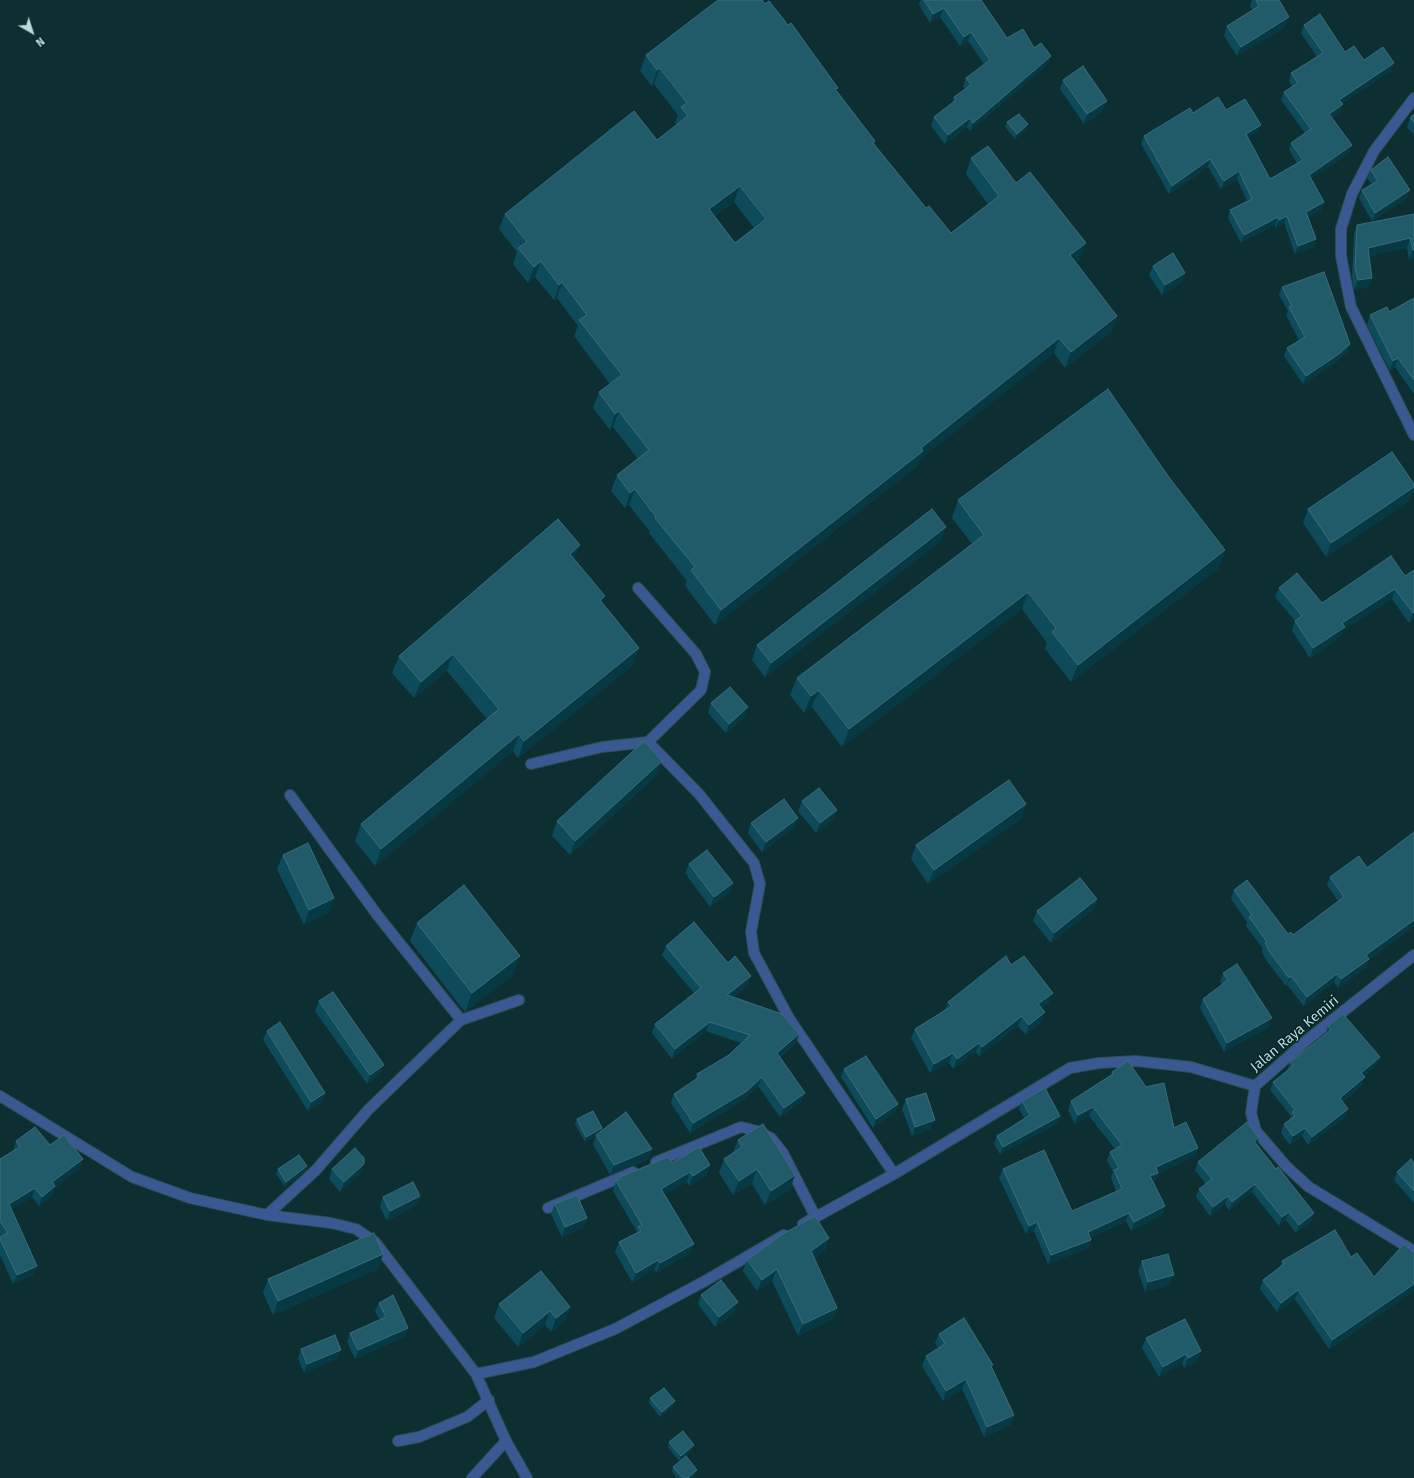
<!DOCTYPE html>
<html>
<head>
<meta charset="utf-8">
<style>
	body { margin:0 }
	#map { position:relative; width:1414px; height:1478px; overflow:hidden; background:#0e2f31; font-family:"Fira Sans",sans-serif }
	canvas { display:block }
	.north { position:absolute; left:12px; top:12px; width:40px; height:40px; -webkit-text-stroke:3px #032527; paint-order:stroke; rotate:141deg; font-size:11px; font-weight:700; line-height:16px; text-align:center; color:#bcd9db }
	.north::after { content:''; display:block; margin:auto; width:14px; height:18px; background:#bcd9db; clip-path:polygon(50% 0,100% 100%,50% 72%,0 100%) }
</style>
</head>
<body>
<div id="map">
<canvas width="1414" height="1478"></canvas>
<div class="north">N</div>
</div>
<script>
const c = document.querySelector('canvas').getContext('2d');
c.lineJoin = 'round';
const shape = rows => new Path2D(rows.map(r => 'M' + r).join(''));
function strokePath(path, color, width, dash) { c.strokeStyle = color; c.lineWidth = width; c.lineCap = dash ? 'butt' : 'round'; c.setLineDash(dash || []); c.stroke(path); }
function paint(path, color) { c.fillStyle = color; c.fill(path, 'evenodd'); }
function label(font, color, halo, rows, align = 'center') {
  c.font = font + ' "Fira Sans",sans-serif'; c.lineWidth = 3; c.setLineDash([]); c.textBaseline = 'middle'; c.strokeStyle = halo; c.fillStyle = color; for (const [text, x, y, turn = 0] of rows) {
    c.save(); c.translate(x, y); c.rotate((+turn || 0) * Math.PI / 180); c.textAlign = isNaN(turn) ? turn : align; if (halo) c.strokeText(text, 0, 0); c.fillText(text, 0, 0); c.restore();
  }
}
const minor = shape([
	[638,588,696,654,705,672,701,690,648,742,699,794,754,863,760,884,751,932,754,953,789,1018,894,1174],
	[531,764,602,747,648,742],
	[290,795,378,916,461,1020],
	[0,1096,132,1177,190,1198,267,1215,331,1223,356,1229,375,1242,476,1374,506,1441,527,1478],
	[656,1162,741,1127,757,1131,771,1138,783,1153,815,1216],
	[548,1208,633,1172],
	[267,1215,316,1170,368,1110,461,1020,519,1000],
	[803,1224,894,1174,1070,1068,1099,1063,1136,1061,1191,1067,1255,1086],
	[476,1374,534,1362,615,1329,705,1281,784,1235],
	[398,1441,419,1437,467,1417,489,1400],
	[472,1478,506,1441]
]);
const tertiary = shape([
	[1414,98,1374,151,1352,194,1341,229,1341,256,1351,307,1414,435],
	[1414,955,1306,1041,1255,1086,1251,1113,1256,1131,1287,1167,1309,1187,1414,1251]
]);
const wall = shape([
	[921,0,981,0,1007,38,1034,48,1048,64,970,131,967,127,945,144,931,126,934,117,952,104,954,97,965,89,963,86,966,78,984,64,968,41,960,46,940,17,930,23,919,5],
	[1252,0,1279,0,1285,27,1237,56,1224,36,1227,26,1253,10,1250,6],
	[1304,25,1345,52,1364,60,1391,71,1342,103,1340,112,1332,118,1352,145,1349,153,1311,179,1324,202,1321,210,1308,217,1316,239,1313,247,1295,254,1284,223,1276,228,1275,225,1241,243,1228,218,1230,210,1247,201,1237,179,1221,189,1208,167,1169,194,1141,144,1144,136,1193,113,1226,110,1258,132,1248,138,1270,179,1297,163,1289,150,1291,143,1305,133,1281,100,1284,92,1292,86,1289,81,1291,73,1317,57,1301,33],
	[646,55,837,91,874,144,926,208,951,233,988,204,966,174,971,158,1016,183,1080,259,1075,263,1117,316,1111,332,1065,368,1054,353,919,460,917,466,715,625,685,586,687,581,649,533,650,532,629,505,625,508,611,491,617,475,638,459,613,427,610,430,593,408,599,392,610,384,574,336,578,326,557,298,554,300,535,277,528,283,513,264,517,252,499,229,505,214,657,140,677,125,675,123,678,115,654,84,652,86,640,71],
	[734,202,754,228,735,243,714,217],
	[1063,80,1103,111,1084,124,1060,89],
	[1414,114,1414,135,1407,127,1410,118],
	[1007,122,1027,129,1015,139,1005,127],
	[1371,170,1410,190,1407,198,1372,221,1359,198,1362,190,1372,184,1367,178],
	[1414,214,1414,259,1409,260,1407,248,1369,256,1369,287,1354,290,1352,277,1354,234,1357,225],
	[1153,266,1182,282,1162,295,1149,275],
	[1282,287,1350,344,1347,352,1336,362,1303,384,1284,356,1287,348,1299,340,1286,315,1288,311,1279,295],
	[1414,298,1414,394,1395,367,1390,371,1367,325,1370,315,1389,312],
	[1414,487,1414,490,1410,500,1326,557,1303,523,1308,509],
	[958,500,1219,568,1071,682,1045,649,1047,643,1022,609,842,747,812,707,804,713,790,695,797,678,972,544,952,518],
	[941,541,765,677,752,660,757,645],
	[575,560,602,603,639,648,633,665,518,758,513,751,375,866,355,841,361,824,487,719,447,671,414,698,392,673,399,656],
	[1414,570,1414,619,1409,623,1392,599,1344,629,1341,636,1310,658,1292,631,1295,621,1275,597,1279,588,1322,603,1405,576],
	[711,703,745,717,726,733,708,713],
	[662,761,657,775,570,855,552,836,557,821],
	[802,801,837,810,833,819,816,833,798,811],
	[1026,804,1021,819,928,884,911,859,916,845],
	[751,823,795,827,762,852,748,833],
	[1414,832,1414,926,1369,960,1366,968,1338,988,1334,982,1304,1006,1287,985,1286,986,1266,960,1262,952,1263,949,1246,926,1247,922,1231,899,1234,890,1288,934,1293,935,1338,901,1327,885,1330,877,1367,868],
	[283,855,334,898,329,912,304,925,277,869],
	[689,864,733,883,729,893,710,907,685,873],
	[1097,899,1094,909,1051,943,1033,921,1037,911],
	[417,923,513,975,465,1012,410,941],
	[666,946,728,963,748,985,733,997,799,1034,796,1043,780,1057,805,1093,801,1102,780,1117,758,1086,743,1100,690,1133,671,1103,674,1094,695,1080,697,1074,729,1055,741,1043,706,1031,672,1059,652,1033,655,1024,694,993,662,955],
	[1011,965,1049,1003,1042,1008,1041,1022,1026,1035,1018,1026,979,1056,976,1052,953,1069,949,1063,930,1073,911,1038,915,1029,945,1010,948,1002],
	[1223,973,1269,1027,1224,1052,1200,1008,1203,999,1222,985,1220,981],
	[319,1001,380,1074,367,1084,315,1011],
	[1328,1026,1376,1065,1364,1076,1362,1085,1343,1102,1348,1109,1345,1117,1308,1145,1302,1136,1290,1145,1281,1133,1284,1124,1289,1120,1291,1116,1270,1090,1273,1082,1287,1071,1290,1062,1325,1035],
	[267,1031,325,1093,321,1103,308,1111,263,1040],
	[844,1069,898,1104,895,1112,873,1128,841,1077],
	[1112,1072,1174,1128,1198,1148,1195,1156,1158,1174,1155,1182,1153,1183,1165,1206,1162,1215,1131,1231,1126,1221,1090,1238,1091,1240,1088,1248,1048,1264,1034,1231,1026,1234,999,1178,1003,1169,1072,1211,1116,1191,1111,1178,1113,1172,1107,1160,1110,1152,1115,1149,1089,1116,1075,1124,1068,1110,1071,1101,1111,1076],
	[906,1099,931,1129,912,1136,902,1109],
	[1022,1101,1060,1116,1057,1124,1000,1154,994,1144,997,1136,1025,1119,1019,1109],
	[577,1119,602,1128,601,1131,649,1159,610,1175,593,1144,596,1136,585,1142,575,1124],
	[1259,1138,1256,1144,1276,1169,1314,1213,1311,1221,1296,1233,1286,1220,1279,1226,1252,1192,1229,1210,1225,1204,1210,1216,1196,1197,1199,1189,1206,1184,1195,1170,1198,1162],
	[738,1140,790,1190,765,1205,752,1184,733,1195,719,1173,724,1159,733,1153],
	[16,1141,50,1145,79,1169,55,1187,52,1196,39,1206,32,1197,11,1210,33,1275,13,1284,0,1255,0,1237,1,1236,0,1235,0,1159,13,1151],
	[672,1163,707,1175,689,1186,687,1182,665,1194,694,1244,690,1253,656,1273,655,1270,632,1282,615,1252,619,1242,636,1233,637,1232,613,1191,616,1181,619,1180,620,1177],
	[1414,1163,1414,1203,1394,1180,1397,1172],
	[278,1169,305,1171,285,1187,276,1174],
	[332,1169,360,1174,340,1192,329,1179],
	[420,1196,417,1205,387,1221,380,1207,383,1197],
	[555,1204,584,1227,562,1237,551,1214],
	[829,1238,825,1250,814,1258,837,1308,833,1319,798,1336,772,1281,757,1291,743,1271,747,1260],
	[1414,1253,1414,1291,1329,1349,1295,1299,1277,1312,1260,1289,1263,1280,1280,1267,1282,1261,1351,1257,1374,1277],
	[383,1254,378,1269,273,1315,263,1293,268,1279],
	[1142,1261,1170,1285,1145,1292,1138,1271],
	[701,1295,735,1312,715,1327,698,1304],
	[379,1303,408,1328,404,1337,355,1359,347,1342,350,1333,380,1320,375,1311],
	[499,1304,570,1307,565,1321,551,1332,545,1325,518,1347,494,1318],
	[1185,1319,1198,1361,1184,1368,1182,1363,1159,1377,1142,1348,1146,1338],
	[939,1334,992,1368,1014,1415,1011,1425,984,1437,962,1389,943,1401,922,1366,926,1356,938,1348,935,1343],
	[301,1349,337,1359,304,1373,298,1358],
	[650,1398,673,1406,660,1417,649,1403],
	[669,1442,694,1445,693,1449,679,1461,668,1447],
	[673,1467,695,1475,692,1478,677,1478,672,1471]
]);
const shadedWall = shape([
	[944,8,940,17,930,23,933,14],
	[1289,17,1285,27,1237,56,1241,47],
	[971,32,968,41,960,46,964,37],
	[1051,56,1048,64,970,131,973,123],
	[1394,63,1391,71,1336,107,1339,100],
	[660,68,654,84,652,86,657,70],
	[1107,101,1103,111,1084,124,1087,114],
	[1343,104,1340,112,1326,122,1329,114],
	[970,118,967,127,945,144,948,135],
	[1028,124,1027,129,1015,139,1017,134],
	[1261,125,1258,132,1243,142,1246,134],
	[1352,145,1349,153,1306,183,1309,175],
	[1210,159,1208,167,1169,194,1172,186],
	[1239,171,1237,179,1221,189,1224,181],
	[740,186,734,202,703,225,709,209],
	[1410,190,1407,198,1372,221,1375,213],
	[1324,202,1321,210,1303,220,1306,212],
	[1287,216,1284,223,1276,228,1279,220],
	[1278,217,1275,225,1241,243,1244,235],
	[1410,238,1407,248,1365,257,1368,248],
	[1316,239,1313,247,1295,254,1298,246],
	[1086,243,1080,259,1064,271,1070,255],
	[1413,250,1414,250,1414,259,1409,260],
	[541,261,535,277,528,283,534,267],
	[1185,273,1182,282,1162,295,1165,285],
	[1372,278,1369,287,1354,290,1358,280],
	[562,282,557,298,554,300,559,285],
	[1117,316,1111,332,1065,368,1071,352],
	[1059,338,1054,353,919,460,917,466,715,625,721,610,921,448],
	[1350,344,1347,352,1336,362,1303,384,1306,376],
	[1398,358,1395,367,1390,371,1393,361],
	[619,411,613,427,610,430,615,414],
	[1414,487,1414,490,1410,500,1326,557,1331,543],
	[635,489,629,505,625,508,630,493],
	[946,527,941,541,765,677,771,663],
	[580,545,574,561,570,554],
	[1225,550,1219,568,1071,682,1078,665],
	[1395,589,1392,599,1344,629,1341,636,1310,658,1313,648,1342,623],
	[1028,592,1022,609,842,747,849,729],
	[605,596,598,613,600,600],
	[1414,612,1414,619,1409,623,1413,613],
	[639,648,633,665,518,758,524,741],
	[453,654,447,671,414,698,421,682],
	[819,690,812,707,804,713,811,696],
	[748,707,745,717,726,733,729,724],
	[519,734,513,751,375,866,381,849],
	[662,761,657,775,570,855,575,841],
	[1026,804,1021,819,928,884,934,870],
	[837,810,833,819,816,833,820,823],
	[798,818,795,827,762,852,766,842],
	[733,883,729,893,710,907,714,897],
	[334,898,329,912,304,925,309,910],
	[1097,899,1094,909,1051,943,1054,933],
	[1414,920,1414,926,1369,960,1366,968,1338,988,1341,979,1366,955],
	[520,956,513,975,465,1012,472,993],
	[1337,974,1334,982,1304,1006,1307,997],
	[751,976,748,985,724,1005,727,995],
	[1291,976,1287,985,1286,986,1289,978],
	[1053,993,1049,1003,1035,1014,1038,1004],
	[1045,1012,1041,1022,1026,1035,1029,1025],
	[1022,1016,1018,1026,979,1056,982,1047],
	[1272,1018,1269,1027,1224,1052,1227,1043],
	[710,1022,706,1031,672,1059,675,1049],
	[799,1034,796,1043,773,1062,777,1053],
	[979,1043,976,1052,953,1069,957,1059],
	[953,1053,949,1063,930,1073,934,1064],
	[1380,1057,1376,1065,1358,1081,1361,1073],
	[384,1065,380,1074,367,1084,370,1075],
	[762,1077,758,1086,743,1100,690,1133,693,1123],
	[1365,1077,1362,1085,1337,1107,1340,1098],
	[325,1093,321,1103,308,1111,311,1102],
	[805,1093,801,1102,780,1117,784,1108],
	[898,1104,895,1112,873,1128,876,1119],
	[1093,1107,1089,1116,1075,1124,1078,1115],
	[1348,1109,1345,1117,1308,1145,1312,1137],
	[1060,1116,1057,1124,1000,1154,1003,1147],
	[935,1120,931,1129,912,1136,915,1127],
	[602,1128,600,1133,596,1135,596,1136,585,1142,586,1137],
	[1305,1128,1302,1136,1290,1145,1293,1136],
	[1259,1138,1256,1146,1254,1141],
	[1198,1148,1195,1156,1158,1174,1155,1182,1146,1185,1150,1176,1156,1167],
	[652,1149,649,1159,610,1175,614,1165],
	[83,1159,79,1169,55,1187,52,1196,39,1206,42,1197,52,1182],
	[364,1164,360,1174,340,1192,344,1182],
	[710,1165,707,1175,689,1186,693,1176],
	[307,1166,305,1171,285,1187,286,1182],
	[757,1169,752,1184,733,1195,739,1181],
	[690,1172,687,1182,658,1198,661,1189],
	[795,1175,790,1190,765,1205,771,1191],
	[1255,1184,1252,1192,1229,1210,1232,1202],
	[35,1188,32,1197,5,1214,9,1204],
	[420,1196,417,1205,387,1221,390,1211],
	[1228,1196,1225,1204,1210,1216,1213,1207],
	[1165,1206,1162,1215,1131,1231,1134,1222],
	[1289,1212,1286,1220,1279,1226,1282,1217],
	[1129,1213,1126,1221,1085,1240,1088,1232],
	[1314,1213,1311,1221,1296,1233,1299,1225],
	[587,1218,584,1227,562,1237,565,1227],
	[1037,1222,1034,1231,1026,1234,1029,1226],
	[829,1238,825,1250,806,1263,811,1251],
	[1091,1240,1088,1248,1048,1264,1051,1255],
	[694,1244,690,1253,656,1273,660,1263],
	[383,1254,378,1269,273,1315,278,1301],
	[658,1260,655,1270,632,1282,636,1273],
	[37,1266,33,1275,13,1284,17,1275],
	[777,1269,772,1281,757,1291,762,1280],
	[1174,1275,1170,1285,1145,1292,1148,1282],
	[1414,1284,1414,1291,1329,1349,1332,1340],
	[1298,1290,1295,1299,1277,1312,1281,1303],
	[738,1302,735,1312,715,1327,719,1317],
	[570,1307,565,1321,551,1332,556,1318],
	[837,1308,833,1319,798,1336,803,1324],
	[550,1311,545,1325,518,1347,523,1333],
	[408,1328,404,1337,355,1359,358,1350],
	[341,1350,337,1359,304,1373,307,1364],
	[1201,1351,1198,1361,1184,1368,1188,1358],
	[1186,1354,1182,1363,1159,1377,1163,1367],
	[966,1379,962,1389,943,1401,946,1391],
	[675,1401,673,1406,660,1417,662,1412],
	[1014,1415,1011,1425,984,1437,987,1427],
	[694,1445,693,1449,679,1461,681,1456],
	[697,1470,695,1475,692,1478,688,1478]
]);
const building = shape([
	[718,0,762,0,765,4,769,1,788,25,791,23,838,88,835,89,875,141,873,143,926,208,929,206,951,233,999,196,971,158,988,146,1016,183,1030,172,1086,243,1070,255,1117,316,1071,352,1059,338,921,448,923,451,721,610,691,570,695,567,655,518,656,517,635,489,630,493,617,475,649,450,619,411,615,414,599,392,622,375,579,320,587,315,562,282,559,285,541,261,534,267,518,248,527,242,505,214,634,111,657,140,688,116,681,107,687,103,660,68,657,70,646,55,718,0],
	[740,186,766,219,735,243,709,209,740,186],
	[924,0,981,0,1007,38,1023,29,1034,48,1041,43,1051,56,973,123,970,118,948,135,934,117,956,100,954,97,971,85,966,78,990,60,971,32,964,37,944,8,933,14,924,0],
	[1256,0,1279,0,1289,17,1241,47,1227,26,1259,6,1256,0],
	[1320,14,1345,52,1354,46,1364,60,1383,47,1394,63,1339,100,1343,104,1329,114,1352,145,1309,175,1324,202,1306,212,1316,239,1298,246,1287,216,1279,220,1278,217,1244,235,1230,210,1252,199,1239,171,1224,181,1210,159,1172,186,1144,136,1190,108,1193,113,1218,97,1226,110,1245,99,1261,125,1246,134,1270,179,1303,160,1291,143,1311,129,1284,92,1298,83,1291,73,1323,53,1304,25,1320,14],
	[1083,66,1107,101,1087,114,1063,80,1083,66],
	[1019,114,1028,124,1017,134,1007,122,1019,114],
	[1414,114,1414,122,1410,118,1414,114],
	[1388,157,1410,190,1375,213,1362,190,1378,181,1371,170,1388,157],
	[1414,214,1414,250,1413,250,1410,238,1368,248,1372,278,1358,280,1355,268,1357,225,1414,214],
	[1173,253,1185,273,1165,285,1153,266,1173,253],
	[1324,272,1350,344,1339,354,1306,376,1287,348,1305,337,1289,307,1292,306,1282,287,1324,272],
	[1414,298,1414,380,1398,358,1393,361,1370,315,1387,307,1389,312,1414,298],
	[1108,389,1168,476,1225,550,1078,665,1052,632,1056,628,1028,592,849,729,819,690,811,696,797,678,984,535,958,500,1108,389],
	[1392,452,1414,484,1414,487,1331,543,1308,509,1392,452],
	[932,509,946,527,771,663,757,645,932,509],
	[558,519,580,545,570,554,605,596,600,600,639,648,524,741,519,734,381,849,361,824,499,709,453,654,421,682,399,656,558,519],
	[1391,556,1405,576,1414,570,1414,612,1413,613,1395,589,1342,623,1345,627,1313,648,1295,621,1302,616,1279,588,1297,573,1322,603,1391,556],
	[730,687,748,707,729,724,711,703,730,687],
	[644,741,662,761,575,841,557,821,644,741],
	[1009,780,1026,804,934,870,916,845,1009,780],
	[819,788,837,810,820,823,802,801,819,788],
	[784,799,798,818,766,842,751,823,784,799],
	[1414,832,1414,920,1366,955,1369,959,1341,979,1337,974,1307,997,1291,976,1289,978,1269,951,1265,943,1267,942,1249,917,1252,915,1234,890,1247,880,1288,934,1291,932,1293,935,1344,897,1330,877,1359,856,1367,868,1414,832],
	[308,843,334,898,309,910,283,855,308,843],
	[707,850,733,883,714,897,689,864,707,850],
	[1080,878,1097,899,1054,933,1037,911,1080,878],
	[464,885,520,956,472,993,417,923,464,885],
	[694,922,728,963,735,956,751,976,727,995,782,1014,799,1034,777,1053,805,1093,784,1108,762,1077,747,1091,693,1123,674,1094,699,1077,697,1074,729,1055,750,1035,710,1022,675,1049,655,1024,701,988,666,946,694,922],
	[1006,956,1011,965,1024,956,1053,993,1038,1004,1045,1012,1029,1025,1022,1016,982,1047,979,1043,957,1059,953,1053,934,1064,915,1029,952,1006,948,1002,1006,956],
	[1237,964,1272,1018,1227,1043,1203,999,1228,980,1223,973,1237,964],
	[333,992,384,1065,370,1075,319,1001,333,992],
	[1343,1014,1380,1057,1361,1073,1365,1077,1340,1098,1348,1109,1312,1137,1305,1128,1293,1136,1284,1124,1295,1116,1292,1112,1295,1110,1273,1082,1293,1066,1290,1062,1331,1030,1328,1026,1343,1014],
	[280,1022,325,1093,311,1102,267,1031,280,1022],
	[866,1056,898,1104,876,1119,844,1069,866,1056],
	[1128,1061,1146,1087,1164,1083,1174,1128,1186,1122,1198,1148,1156,1167,1158,1173,1150,1176,1165,1206,1134,1222,1129,1213,1088,1232,1091,1240,1051,1255,1037,1222,1029,1226,1003,1169,1044,1150,1072,1211,1122,1189,1114,1170,1119,1168,1110,1152,1122,1145,1093,1107,1078,1115,1071,1101,1113,1074,1112,1072,1128,1061],
	[1045,1088,1060,1116,1003,1147,997,1136,1030,1115,1022,1101,1045,1088],
	[926,1093,935,1120,915,1127,906,1099,926,1093],
	[593,1111,602,1128,586,1137,577,1119,593,1111],
	[626,1112,652,1149,614,1165,596,1135,626,1112],
	[1247,1122,1259,1138,1254,1141,1276,1169,1278,1167,1314,1213,1299,1225,1289,1212,1282,1217,1255,1184,1232,1202,1228,1196,1213,1207,1199,1189,1212,1179,1198,1162,1247,1122],
	[763,1124,795,1175,771,1191,757,1169,739,1181,724,1159,742,1147,738,1140,763,1124],
	[35,1127,50,1145,64,1135,83,1159,52,1182,55,1186,42,1197,35,1188,9,1204,37,1266,17,1275,0,1239,0,1237,8,1233,0,1221,0,1159,20,1147,16,1141,35,1127],
	[699,1147,710,1165,693,1176,690,1172,661,1189,694,1244,660,1263,658,1260,636,1273,619,1242,641,1231,638,1227,642,1225,616,1181,621,1179,620,1177,668,1157,672,1163,699,1147],
	[355,1148,364,1158,364,1164,344,1182,332,1169,355,1148],
	[299,1155,307,1166,286,1182,278,1169,299,1155],
	[1411,1159,1414,1163,1414,1191,1397,1172,1411,1159],
	[413,1182,420,1196,390,1211,383,1197,413,1182],
	[577,1195,587,1218,565,1227,555,1204,577,1195],
	[815,1216,829,1238,811,1251,837,1308,803,1324,777,1269,762,1280,747,1260,783,1234,815,1216],
	[1335,1230,1351,1257,1357,1253,1374,1277,1404,1244,1414,1253,1414,1284,1332,1340,1298,1290,1281,1303,1263,1280,1284,1264,1282,1261,1335,1230],
	[374,1233,383,1254,278,1301,268,1279,374,1233],
	[1168,1254,1174,1275,1148,1282,1142,1261,1168,1254],
	[541,1271,570,1307,556,1318,550,1311,523,1333,499,1304,541,1271],
	[721,1280,738,1302,719,1317,701,1295,721,1280],
	[393,1295,408,1328,358,1350,350,1333,386,1317,379,1303,393,1295],
	[964,1318,993,1365,991,1366,1014,1415,987,1427,966,1379,946,1391,926,1356,945,1344,939,1334,964,1318],
	[1185,1319,1201,1351,1188,1358,1186,1354,1163,1367,1146,1338,1185,1319],
	[335,1335,341,1350,307,1364,301,1349,335,1335],
	[664,1388,675,1401,662,1412,650,1398,664,1388],
	[683,1431,694,1445,681,1456,669,1442,683,1431],
	[686,1456,697,1470,688,1478,683,1478,673,1467,686,1456]
]);
const streetNames = [
	["Jalan Raya Kemiri",1295,1034,-40]
];
strokePath(minor, '#2d4e50', 12);
strokePath(tertiary, '#2d4e50', 12);
strokePath(minor, '#3a5992', 10);
strokePath(tertiary, '#3a5992', 10);
paint(wall, '#0e4b5a');
paint(shadedWall, '#063944');
paint(building, '#215a68');
strokePath(building, '#396e7a', 1);
label('14px', '#bcd9db', '#032527', streetNames);
</script>
</body>
</html>
